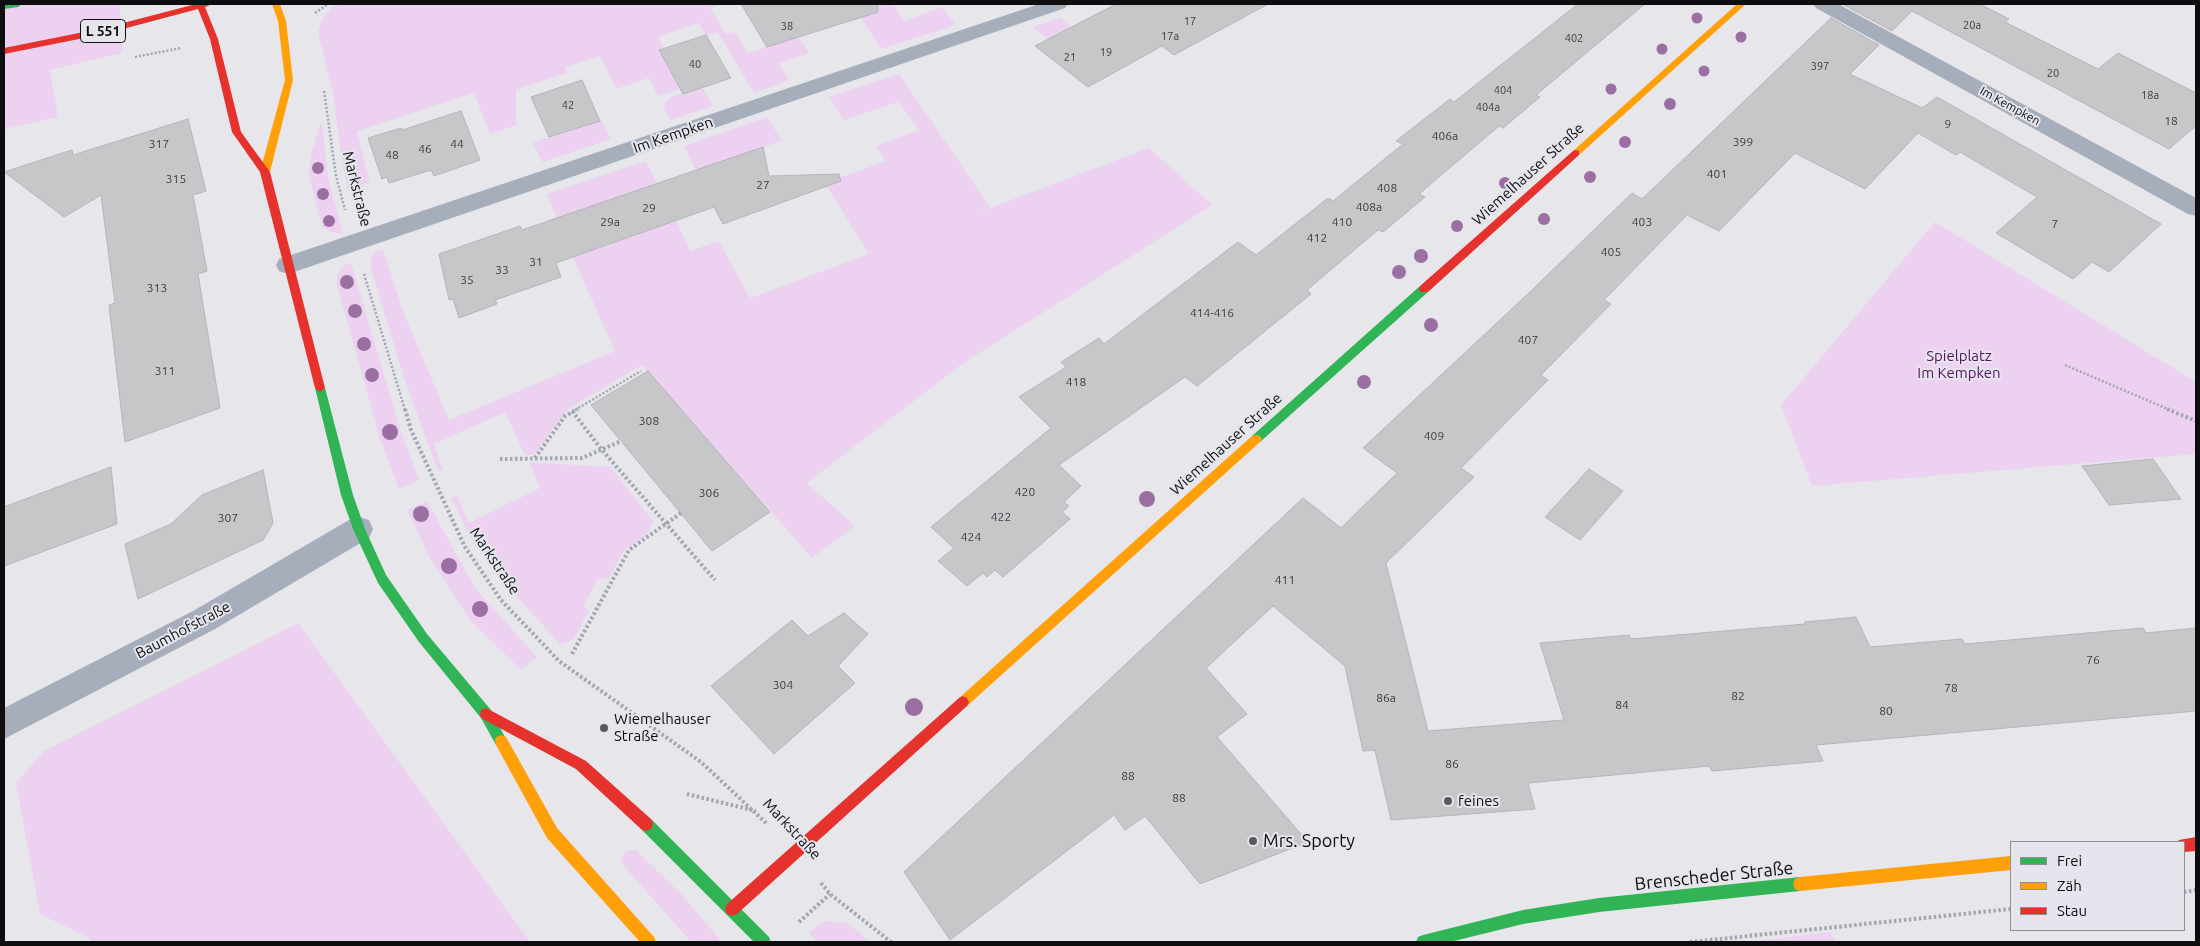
<!DOCTYPE html>
<html>
<head>
<meta charset="utf-8">
<style>
	body { margin:0 }
	#map { position:relative; width:2200px; height:946px; overflow:hidden; background:#e6e6eb; font-family:Ubuntu,sans-serif }
	canvas { display:block }
	.frame { position:absolute; inset:0; border:5px solid #0e0e11; pointer-events:none }
	.legend { position:absolute; left:2010px; top:841px; width:175px; height:90px; box-sizing:border-box; background:#e4e5ed; border:1px solid #8e8f95; margin:0; padding:6px 9px; list-style:none; font-size:15px; color:#0e0e11 }
	.legend li { display:flex; align-items:center; gap:10px; height:25px }
	.legend b { width:25px; border:1px solid #8e8f95 }
</style>
</head>
<body>
<div id="map">
<canvas width="2200" height="946"></canvas>
<div class="frame"></div>
<ul class="legend">
<li><b style="height:6px;background:#30b455"></b>Frei</li>
<li><b style="height:6px;background:#ff9f0a"></b>Zäh</li>
<li><b style="height:6px;background:#e5322d"></b>Stau</li>
</ul>
</div>
<script>
const c = document.querySelector('canvas').getContext('2d');
c.lineJoin = 'round';
function paint(path, color) { c.fillStyle = color; c.fill(path, 'evenodd'); }
const shape = rows => new Path2D(rows.map(r => 'M' + r).join(''));
function strokePath(path, color, width, dash) { c.strokeStyle = color; c.lineWidth = width; c.lineCap = dash ? 'butt' : 'round'; c.setLineDash(dash || []); c.stroke(path); }
function label(font, color, halo, rows, align = 'center') {
  c.font = font + ' Ubuntu,sans-serif'; c.lineWidth = 4; c.setLineDash([]); c.textBaseline = 'middle'; c.strokeStyle = halo; c.fillStyle = color; for (const [text, x, y, turn = 0] of rows) {
    c.save(); c.translate(x, y); c.rotate((+turn || 0) * Math.PI / 180); c.textAlign = isNaN(turn) ? turn : align; if (halo) c.strokeText(text, 0, 0); c.fillText(text, 0, 0); c.restore();
  }
}
const green = shape([
	[4,4,120,4,122,53,50,70,58,117,4,129],
	[339,4,721,4,710,8,726,34,735,32,748,53,798,37,809,53,779,63,789,80,754,93,718,32,706,35,698,23,658,37,664,48,659,50,680,89,658,96,649,78,616,89,600,56,565,67,567,73,516,90,516,125,490,134,474,93,357,131,370,183,348,190,342,161,333,94,318,33,322,19,332,7],
	[852,4,893,4,904,21,942,7,956,25,881,49],
	[1060,18,1077,32,1054,44,1033,27],
	[899,74,990,207,974,214,1149,148,1212,205,962,364,807,483,855,526,812,558,642,365,568,409,534,454,525,455,505,412,434,444,443,469,438,471,403,375,370,265,371,259,375,252,383,249,402,309,449,420,615,351,565,240,547,194,646,161,657,184,596,249,676,220,690,251,719,241,750,298,869,254,825,183,886,161,876,146,919,130,899,102,844,120,829,97],
	[702,87,713,106,670,120,663,106,671,97],
	[767,117,782,141,749,152,704,187,684,146],
	[601,120,611,139,542,162,533,143],
	[322,124,328,177,343,234,331,232,322,226,309,176,311,155,320,125],
	[1935,222,2196,382,2196,454,1812,486,1781,405],
	[351,263,401,432,419,480,399,489,380,439,337,285,337,274,344,265],
	[529,462,610,467,653,521,647,535,626,548,608,579,597,580,584,606,589,611,573,640,560,644,497,575,474,544,451,498,457,496,469,523,540,488],
	[427,501,475,588,537,657,521,670,470,620,430,558,407,510],
	[298,623,530,942,91,942,89,938,40,914,16,783,44,751],
	[635,849,682,895,722,942,691,942,623,865,621,858,625,852],
	[825,921,849,924,870,942,816,942,809,932],
	[1831,932,1836,942,1749,942]
]);
const building = shape([
	[741,4,877,4,878,12,767,47,741,4],
	[1116,4,1268,4,1174,55,1162,46,1088,87,1035,46,1116,4],
	[1578,4,1645,4,1536,95,1540,97,1503,128,1499,126,1419,194,1425,197,1383,232,1378,230,1307,290,1311,294,1197,386,1185,377,1059,465,1081,486,1064,502,1069,506,1062,512,1070,519,1003,577,995,570,987,577,983,573,967,586,938,561,954,548,931,527,1051,428,1019,397,1066,367,1061,362,1099,338,1104,344,1238,242,1256,255,1328,198,1333,201,1403,144,1396,141,1450,99,1454,102,1578,4],
	[1846,4,1980,4,2009,19,2005,22,2098,69,2118,53,2196,93,2196,126,2169,149,1912,11,1892,31,1844,5,1846,4],
	[1831,18,1879,45,1850,74,1922,108,1937,97,2161,224,2109,272,2092,262,2073,279,1996,233,2037,197,1960,152,1956,155,1918,133,1865,189,1795,153,1719,231,1687,215,1604,300,1611,304,1541,375,1548,380,1461,468,1474,477,1386,563,1428,731,1564,720,1540,643,1629,635,1631,639,1805,624,1805,622,1856,617,1870,647,1962,639,1965,644,2143,628,2146,633,2196,628,2196,711,1816,745,1823,761,1712,771,1709,766,1528,783,1535,809,1391,820,1375,750,1363,751,1345,666,1273,606,1206,668,1247,714,1217,737,1308,842,1200,884,1145,816,1125,830,1114,815,950,940,904,872,1303,498,1341,528,1397,473,1363,448,1532,290,1632,193,1642,199,1831,18],
	[706,35,731,78,683,94,659,50,706,35],
	[582,80,600,121,549,137,531,97,582,80],
	[461,111,480,160,434,176,431,170,389,183,387,177,382,179,368,138,401,128,402,130,461,111],
	[188,119,206,191,193,195,207,271,198,274,220,408,125,442,109,305,115,303,101,195,64,217,4,172,72,150,73,155,188,119],
	[763,147,769,176,839,174,841,181,723,224,714,207,556,263,561,277,495,300,497,304,459,318,453,299,449,300,439,254,520,226,522,230,763,147],
	[648,371,770,512,712,551,591,405,648,371],
	[2153,459,2181,499,2109,505,2082,466,2153,459],
	[111,467,117,524,4,566,4,507,111,467],
	[1589,469,1623,491,1580,540,1545,517,1589,469],
	[263,470,273,523,263,540,138,599,125,544,171,524,202,495,263,470],
	[844,613,868,634,838,666,855,683,774,754,711,686,792,620,808,636,844,613]
]);
const pathFar1 = shape([
	[315,13,328,4],
	[135,57,181,48],
	[324,91,336,176,345,210],
	[364,274,405,410],
	[2065,365,2170,410],
	[575,410,641,371]
]);
const path = shape([
	[405,409,411,430,465,547,501,600,559,661,701,762,766,823],
	[2167,409,2196,421],
	[572,411,602,450,715,580],
	[535,458,565,416,578,409],
	[500,459,582,458,621,441],
	[572,654,629,550,681,513],
	[687,794,756,811],
	[821,883,830,894,891,942],
	[2184,892,2196,890],
	[799,922,830,894],
	[1690,942,2011,909]
]);
const street = shape([
	[1039,4,1068,4,1065,8,297,271,288,274,279,271,276,265,279,259,1039,4],
	[1813,4,1838,4,2196,198,2196,216,2188,214,1816,8,1813,4],
	[359,517,369,520,373,529,369,538,215,629,4,739,4,708,193,611,349,520,359,517]
]);
const fast = shape([
	[4,4,22,4,18,7,4,9,4,4],
	[1424,285,1428,286,1429,289,1428,292,1260,442,1252,442,1250,439,1252,436,1420,286,1424,285],
	[320,384,325,388,353,495,365,529,386,575,427,634,491,710,507,741,506,745,501,747,496,745,481,718,419,642,378,583,353,529,341,495,315,388,320,384],
	[646,817,651,819,769,937,771,942,754,942,641,829,639,824,641,819,646,817],
	[1800,877,1805,879,1807,884,1805,889,1800,891,1599,912,1523,924,1450,942,1416,942,1418,937,1423,935,1523,910,1599,898,1800,877]
]);
const slow = shape([
	[272,4,280,4,286,21,293,80,270,172,265,175,260,172,285,80,278,21,272,4],
	[1737,4,1746,4,1579,155,1573,155,1573,151,1737,4],
	[1256,435,1260,436,1262,439,1260,442,967,706,963,708,959,706,957,702,959,698,1252,436,1256,435],
	[501,735,506,737,557,828,654,937,656,942,640,942,547,838,496,745,495,741,496,737,501,735],
	[2011,856,2011,870,1800,891,1795,889,1793,884,1795,879,1800,877,2011,856]
]);
const jam = shape([
	[196,4,212,4,205,7,218,39,241,132,270,172,325,388,320,392,315,388,260,172,232,132,210,39,198,9,104,34,4,54,4,48,104,28,196,4],
	[1576,150,1579,151,1579,155,1428,292,1420,292,1419,289,1420,286,1573,151,1576,150],
	[963,696,967,698,969,702,967,706,737,914,732,916,727,914,725,909,727,904,959,698,963,696],
	[486,708,586,761,651,819,653,824,651,829,646,831,641,829,576,769,481,718,480,714,481,710,486,708],
	[2196,837,2196,851,2184,852,2184,842,2178,842,2179,840,2196,837]
]);
const trees = [
	[1697,18,5.5],
	[1741,37,5.5],
	[1662,49,5.5],
	[1704,71,5.5],
	[1611,89,5.5],
	[1670,104,6],
	[1625,142,6],
	[318,168,6],
	[1590,177,6],
	[1505,183,6],
	[323,194,6],
	[1544,219,6],
	[329,221,6],
	[1457,226,6],
	[1421,256,7],
	[1399,272,7],
	[347,282,7],
	[355,311,7],
	[1431,325,7],
	[364,344,7],
	[372,375,7],
	[1364,382,7],
	[390,432,8],
	[1147,499,8],
	[421,514,8],
	[449,566,8],
	[480,609,8],
	[914,707,9]
];
const markers = [
	[604,728,5,"#5a5a5d"],
	[1448,801,5,"#5a5a5d"],
	[1253,841,5,"#5a5a5d"]
];
const farNumbernames = [
	["17",1190,21],
	["20a",1972,25],
	["38",787,26],
	["17a",1170,36],
	["402",1574,38],
	["19",1106,52],
	["21",1070,57],
	["40",695,64],
	["397",1820,66],
	["20",2053,73],
	["404",1503,90],
	["18a",2150,95],
	["42",568,105],
	["404a",1488,107]
];
const farStreetnames = [
	["Im Kempken",2010,106,29]
];
const numberNames = [
	["18",2171,121],
	["9",1948,124],
	["406a",1445,136],
	["399",1743,142],
	["317",159,144],
	["44",457,144],
	["46",425,149],
	["48",392,155],
	["401",1717,174],
	["315",176,179],
	["27",763,185],
	["408",1387,188],
	["408a",1369,207],
	["29",649,208],
	["29a",610,222],
	["410",1342,222],
	["403",1642,222],
	["7",2055,224],
	["412",1317,238],
	["405",1611,252],
	["31",536,262],
	["33",502,270],
	["35",467,280],
	["313",157,288],
	["414-416",1212,313],
	["407",1528,340],
	["311",165,371],
	["418",1076,382],
	["308",649,421],
	["409",1434,436],
	["420",1025,492],
	["306",709,493],
	["422",1001,517],
	["307",228,518],
	["424",971,537],
	["411",1285,580],
	["76",2093,660],
	["304",783,685],
	["78",1951,688],
	["82",1738,696],
	["86a",1386,698],
	["84",1622,705],
	["80",1886,711],
	["86",1452,764],
	["88",1128,776],
	["88",1179,798]
];
const shields = [
	[103,31,45]
];
const shieldNames = [
	["L 551",103,31]
];
const streetNames = [
	["Im Kempken",673,135,-19],
	["Wiemelhauser Straße",1528,174,-42],
	["Markstraße",357,189,76],
	["Wiemelhauser Straße",1226,444,-42],
	["Markstraße",495,561,56],
	["Baumhofstraße",183,630,-28],
	["Markstraße",792,829,47]
];
const parkNames = [
	["Spielplatz",1959,356],
	["Im Kempken",1959,373]
];
const poiNames = [
	["Wiemelhauser",614,719],
	["Straße",614,736],
	["feines",1458,801]
];
const nearPoinames = [
	["Mrs. Sporty",1263,841]
];
const nearStreetnames = [
	["Brenscheder Straße",1714,876,-6]
];
paint(green, '#ecd2f0');
paint(building, '#c7c7ca');
strokePath(building, '#b5b4b8', 1);
strokePath(pathFar1, '#a1a6b0', 2.5, [2, 2]);
strokePath(path, '#a1a6b0', 4, [2.5, 2.5]);
paint(street, '#a6aebb');
paint(fast, '#30b455');
paint(slow, '#ff9f0a');
paint(jam, '#e5322d');
c.fillStyle = '#9b6fa1';
for (const [x, y, r] of trees) { c.beginPath(); c.arc(x, y, r, 0, 2 * Math.PI); c.fill(); }
for (const [x, y, r, color] of markers) { const dot = new Path2D(); dot.arc(x, y, r, 0, 2 * Math.PI); c.fillStyle = color; c.fill(dot); strokePath(dot, '#e4e5ed', 2); }
label('11px', '#3c3c3f', null, farNumbernames);
label('12px', '#0e0e11', '#e4e5ed', farStreetnames);
label('12px', '#3c3c3f', null, numberNames);
for (const [x, y, w] of shields) { const box = new Path2D(); box.roundRect(x - w / 2, y - 11.5, w, 23, 4); c.fillStyle = '#e4e5ed'; c.fill(box); strokePath(box, '#0e0e11', 1); }
label('bold 14px', '#0e0e11', null, shieldNames);
label('15px', '#0e0e11', '#e4e5ed', streetNames);
label('15px', '#5e0d64', '#e4e5ed', parkNames);
label('15px', '#0e0e11', '#e4e5ed', poiNames, 'left');
label('18px', '#0e0e11', '#e4e5ed', nearPoinames, 'left');
label('18px', '#0e0e11', '#e4e5ed', nearStreetnames);
</script>
</body>
</html>
